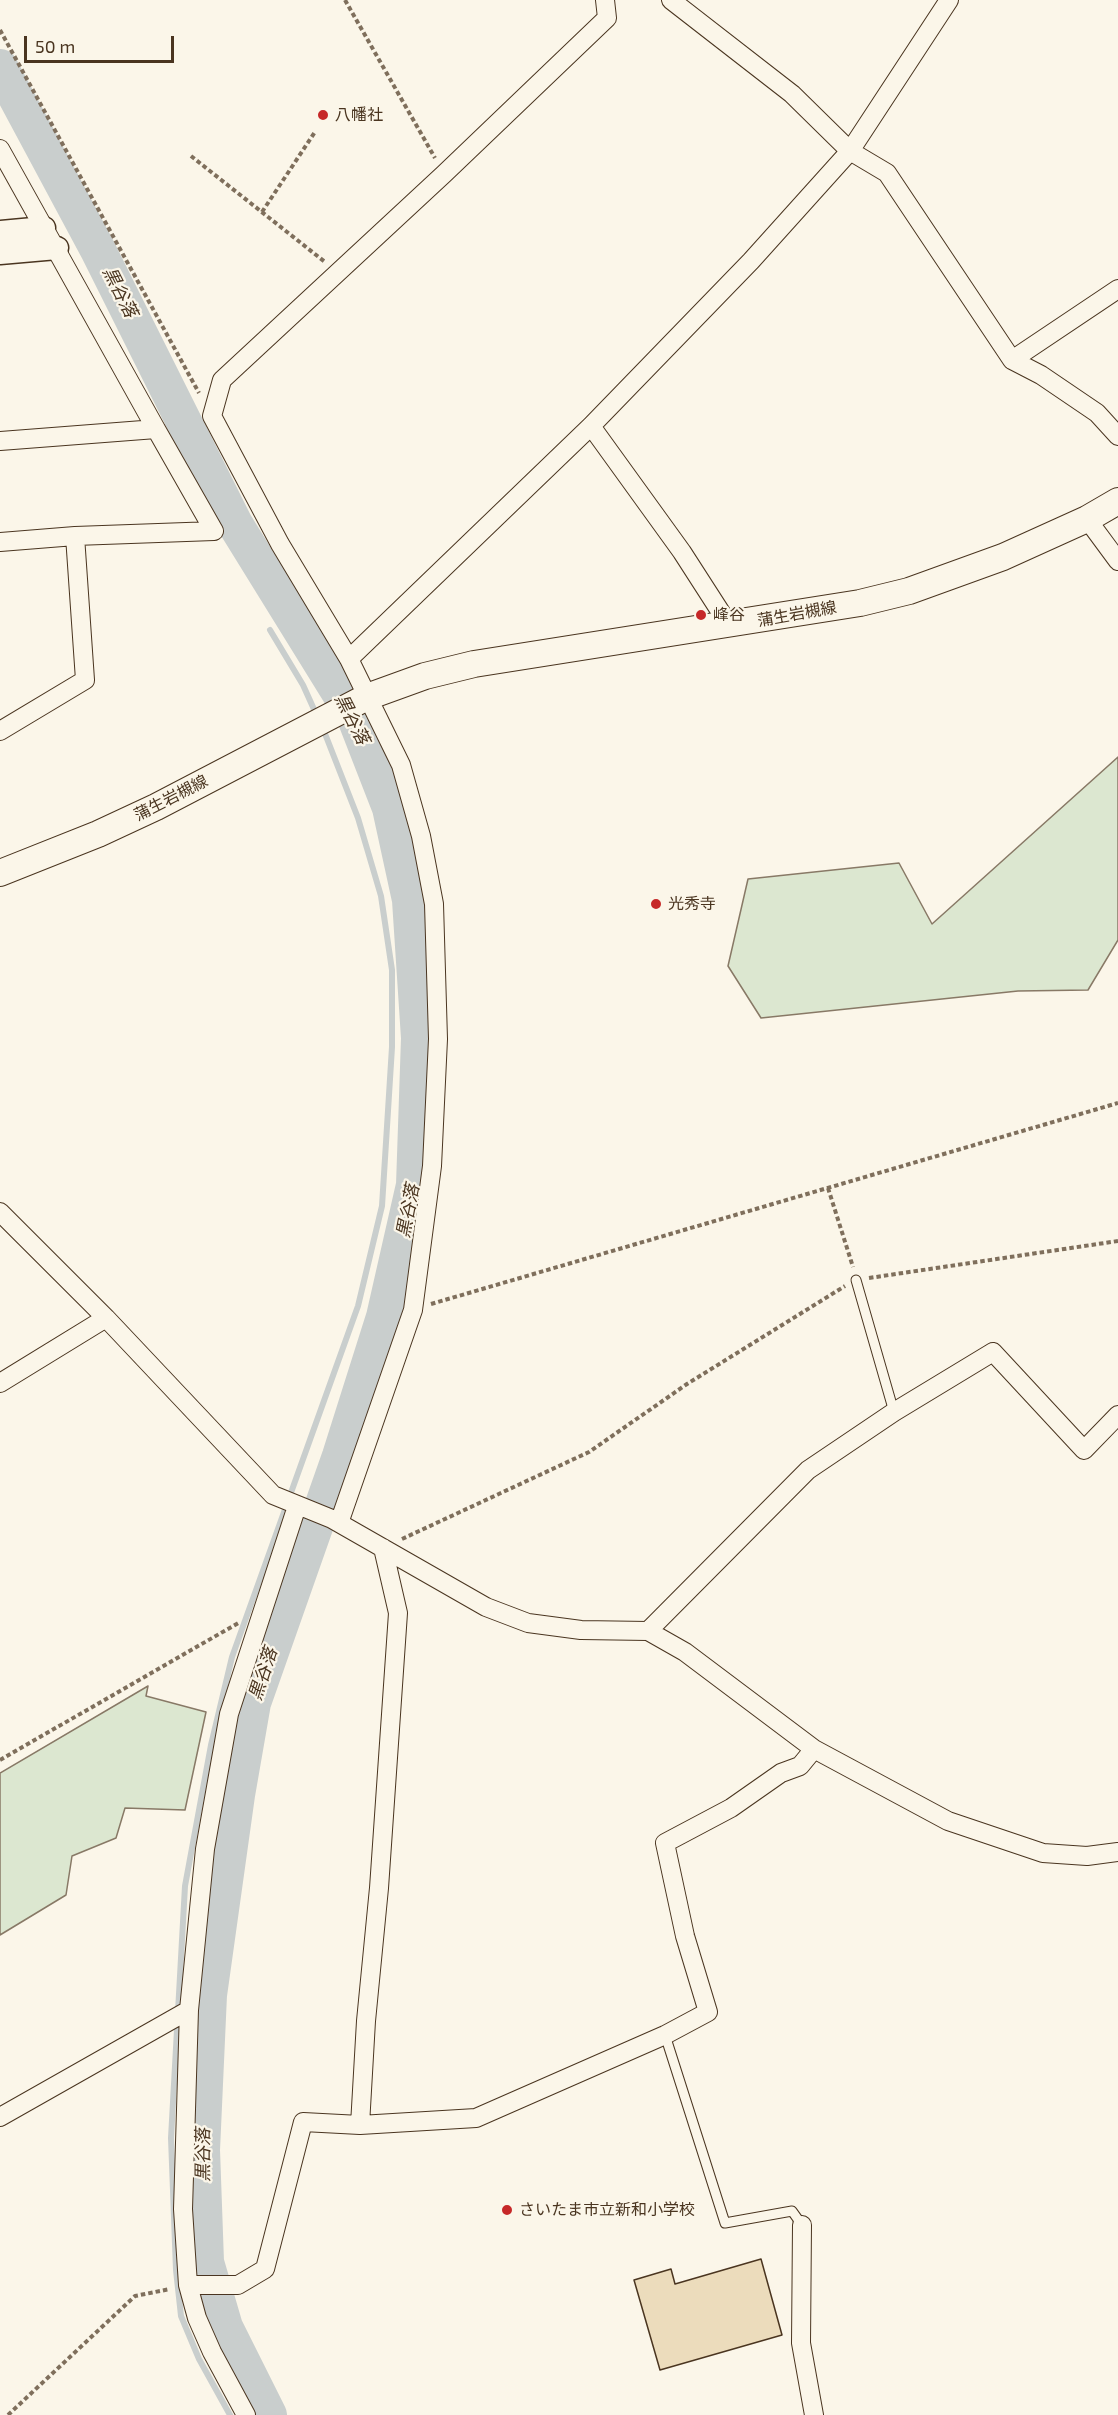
<!DOCTYPE html>
<html>
<head>
<meta charset="utf-8">
<style>
	body { margin:0 }
	#map { position:relative; width:1118px; height:2415px; overflow:hidden; background:#fbf6e9; font-family:"Exo 2",sans-serif }
	canvas { display:block }
	.scale { position:absolute; left:24px; top:36px; width:150px; height:27px; box-sizing:border-box; border:3px solid #4a3520; border-top:0; padding-left:8px; font-size:18px; line-height:21px; white-space:nowrap; color:#4a3520; -webkit-text-stroke:4px #fbf6e9; paint-order:stroke }
</style>
</head>
<body>
<div id="map">
<canvas width="1118" height="2415"></canvas>
<div class="scale">50 m</div>
</div>
<script>
const c = document.querySelector('canvas').getContext('2d');
c.lineJoin = 'round';
function paint(path, color) { c.fillStyle = color; c.fill(path, 'evenodd'); }
const shape = rows => new Path2D(rows.map(r => 'M' + r).join(''));
function strokePath(path, color, width, dash) { c.strokeStyle = color; c.lineWidth = width; c.lineCap = dash ? 'butt' : 'round'; c.setLineDash(dash || []); c.stroke(path); }
function label(font, color, halo, rows, align = 'center') {
  c.font = font + ' "Exo 2","Noto Sans JP",sans-serif'; c.lineWidth = 4.5; c.setLineDash([]); c.textBaseline = 'middle'; c.strokeStyle = halo; c.fillStyle = color; for (const [text, x, y, turn = 0] of rows) {
    c.save(); c.translate(x, y); c.rotate((+turn || 0) * Math.PI / 180); c.textAlign = isNaN(turn) ? turn : align; if (halo) c.strokeText(text, 0, 0); c.fillText(text, 0, 0); c.restore();
  }
}
const green = shape([
	[1118,757,1118,940,1088,990,1018,991,761,1018,728,966,748,879,899,863,932,924,1118,757],
	[148,1686,146,1696,206,1712,185,1810,125,1808,116,1838,72,1856,66,1895,0,1935,0,1773,148,1686]
]);
const stream = shape([
	[270,630,303,685,317,716],
	[230,2415,199,2359,181,2316,176,2270,171,2138,185,1886,211,1745,232,1657,358,1306,382,1206,392,1047,392,970,381,896,358,818,322,726]
]);
const river = shape([
	[0,67,98,250,235,524,355,718,390,808,410,900,419,1038,414,1185,384,1317,340,1456,253,1703,237,1795,209,1995,202,2150,206,2262,225,2327,269,2415]
]);
const building = shape([
	[761,2259,782,2335,660,2370,634,2280,671,2269,675,2284,761,2259]
]);
const path = shape([
	[345,0,435,158],
	[0,30,199,393],
	[191,156,325,262],
	[262,212,315,132],
	[828,1188,853,1267],
	[869,1278,1118,1241],
	[431,1304,1118,1103],
	[402,1539,589,1452,687,1384,845,1286],
	[0,1760,240,1622],
	[8,2415,135,2296,170,2289]
]);
const service = shape([
	[856,1280,894,1412],
	[665,2035,725,2223,792,2211,802,2225]
]);
const minor = shape([
	[671,0,792,94,850,151,887,173,1012,360,1041,375,1097,413,1118,436],
	[0,149,156,429],
	[1012,360,1118,289],
	[591,426,682,552,729,625],
	[0,441,156,429,214,531,75,536,0,542],
	[1087,519,1118,561],
	[349,659,591,426,751,261,850,151,949,0],
	[0,731,85,680,75,536],
	[0,1212,106,1318,273,1495,332,1519,486,1607,528,1623,581,1630,648,1631,685,1652,814,1749,948,1821,1043,1853,1087,1856,1118,1852],
	[0,1383,106,1318],
	[339,1523,413,1310,432,1166,438,1039,434,904,421,836,401,765,349,659,280,544,212,416,222,380,444,174,607,18,605,0],
	[648,1631,808,1470,894,1412,993,1352,1084,1450,1118,1415],
	[0,2117,189,2010],
	[360,2125,366,2021,379,1888,398,1613,383,1548],
	[802,2225,801,2343,814,2415],
	[188,2285,238,2285,265,2269,303,2122,360,2125,476,2118,665,2035,708,2012,685,1936,665,1843,731,1808,781,1773,800,1766,814,1749],
	[246,2415,212,2352,197,2318,188,2285,183,2209,189,2010,205,1849,229,1714,297,1506]
]);
const tertiary = shape([
	[0,232,44,228],
	[0,253,57,248]
]);
const secondary = shape([
	[0,873,98,834,156,807,367,697,425,676,474,664,860,603,909,591,1003,557,1087,519,1118,501]
]);
const markers = [
	[323,115,6,"#c62828"],
	[701,615,6,"#c62828"],
	[656,904,6,"#c62828"],
	[507,2210,6,"#c62828"]
];
const poiNames = [
	["八幡社",335,115],
	["峰谷",713,615],
	["光秀寺",668,904],
	["さいたま市立新和小学校",519,2210]
];
const streetNames = [
	["蒲生岩槻線",797,614,-10],
	["蒲生岩槻線",171,798,-27]
];
const waterNames = [
	["黒谷落",120,292,63],
	["黒谷落",352,719,63],
	["黒谷落",408,1211,-79],
	["黒谷落",263,1674,-72],
	["黒谷落",203,2155,-90]
];
paint(green, '#dce7d0');
strokePath(green, '#887966', 1.5);
strokePath(stream, '#c9cecd', 6);
strokePath(river, '#c9cecd', 36);
paint(building, '#ecdcbc');
strokePath(building, '#4a3520', 1.5);
strokePath(service, '#4a3520', 11);
strokePath(minor, '#4a3520', 20);
strokePath(tertiary, '#4a3520', 25);
strokePath(secondary, '#4a3520', 28);
strokePath(path, '#7f6f5c', 4, [4.5, 3]);
strokePath(service, '#fbf6e9', 9);
strokePath(minor, '#fbf6e9', 18);
strokePath(tertiary, '#fbf6e9', 22);
strokePath(secondary, '#fbf6e9', 26);
for (const [x, y, r, color] of markers) { const dot = new Path2D(); dot.arc(x, y, r, 0, 2 * Math.PI); c.fillStyle = color; c.fill(dot); strokePath(dot, '#fbf6e9', 2); }
label('16px', '#4a3520', '#fbf6e9', poiNames, 'left');
label('16px', '#4a3520', '#fbf6e9', streetNames);
label('italic 18px', '#4a3520', '#fbf6e9', waterNames);
</script>
</body>
</html>
